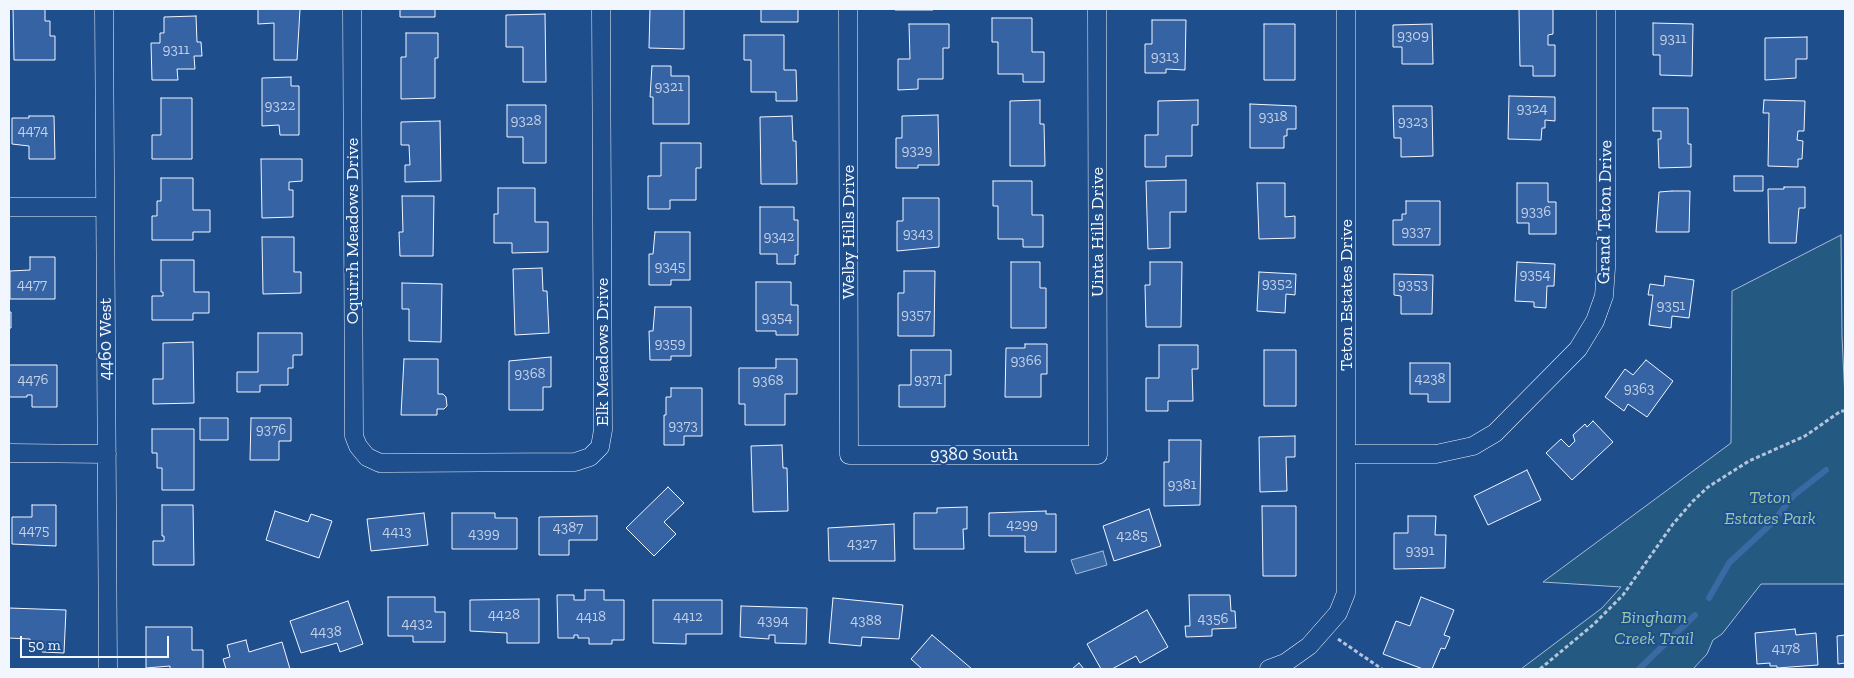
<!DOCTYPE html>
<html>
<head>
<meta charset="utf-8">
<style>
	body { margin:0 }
	#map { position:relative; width:1854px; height:678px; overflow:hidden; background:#1f4e8c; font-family:"Zilla Slab",serif }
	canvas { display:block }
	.frame { position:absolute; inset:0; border:10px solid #f2f6ff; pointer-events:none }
	.scale { position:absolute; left:20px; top:636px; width:149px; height:22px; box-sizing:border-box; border:2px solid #f2f6ff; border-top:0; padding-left:6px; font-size:15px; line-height:18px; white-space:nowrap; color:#f2f6ff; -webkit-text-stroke:4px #1f4e8c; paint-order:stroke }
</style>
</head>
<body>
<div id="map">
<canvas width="1854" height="678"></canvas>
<div class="frame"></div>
<div class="scale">50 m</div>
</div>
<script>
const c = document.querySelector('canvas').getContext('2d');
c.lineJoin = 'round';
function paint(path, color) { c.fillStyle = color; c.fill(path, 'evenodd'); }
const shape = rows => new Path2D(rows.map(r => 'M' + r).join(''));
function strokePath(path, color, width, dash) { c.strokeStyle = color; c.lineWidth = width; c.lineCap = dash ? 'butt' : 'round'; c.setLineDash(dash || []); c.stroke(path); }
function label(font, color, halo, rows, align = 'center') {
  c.font = font + ' "Zilla Slab",serif'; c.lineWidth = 4; c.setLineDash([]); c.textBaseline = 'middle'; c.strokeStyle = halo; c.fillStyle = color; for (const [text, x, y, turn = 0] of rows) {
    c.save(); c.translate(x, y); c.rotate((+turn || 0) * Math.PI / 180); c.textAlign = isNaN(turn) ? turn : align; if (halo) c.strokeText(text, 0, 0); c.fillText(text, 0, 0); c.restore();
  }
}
const green = shape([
	[1841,235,1842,336,1845,399,1845,584,1761,584,1722,634,1713,640,1707,654,1693,669,1521,669,1602,608,1621,587,1543,582,1731,443,1732,291,1841,235]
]);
const water = shape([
	[1103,551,1107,565,1076,574,1071,560,1103,551]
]);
const stream = shape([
	[1709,598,1729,563,1773,522,1793,496,1826,470],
	[1639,669,1695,615]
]);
const building = shape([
	[13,9,45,9,45,21,50,21,50,36,55,36,55,60,14,60,13,9],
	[258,9,300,9,297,60,274,60,274,23,258,24,258,9],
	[400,9,435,9,435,17,400,17,400,9],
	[650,9,684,9,684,49,649,48,650,9],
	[761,9,798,9,798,22,761,22,761,9],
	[895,9,933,9,933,10,895,10,895,9],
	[1519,9,1553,9,1553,34,1548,35,1548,45,1555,45,1555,76,1533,76,1533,66,1520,66,1519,9],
	[545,14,546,82,523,82,523,47,506,47,506,15,545,14],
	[196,16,197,42,201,42,202,56,194,56,195,69,177,69,178,80,152,80,151,43,160,43,160,33,164,33,164,17,196,16],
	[992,18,1032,18,1032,52,1044,52,1044,82,1023,82,1023,74,998,74,998,42,992,42,992,18],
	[1152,20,1186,20,1185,70,1166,69,1166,73,1145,73,1145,44,1152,44,1152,20],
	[1653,23,1693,24,1692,76,1660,75,1660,55,1653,55,1653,23],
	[909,24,949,24,949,48,943,48,943,79,918,79,918,89,898,90,898,59,910,59,909,24],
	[1264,24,1295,24,1295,80,1264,80,1264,24],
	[1432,24,1433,64,1402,64,1402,47,1393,47,1393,25,1432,24],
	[406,33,438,33,438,58,435,58,435,98,401,99,401,57,406,57,406,33],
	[744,35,784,35,784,70,796,70,797,101,776,101,776,92,751,92,751,60,744,60,744,35],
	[1807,37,1807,59,1796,59,1796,78,1765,80,1765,38,1807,37],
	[652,66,671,66,671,76,689,76,689,124,653,124,653,97,650,97,652,66],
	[291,77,291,86,299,86,299,135,280,135,279,125,262,126,262,78,291,77],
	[1509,96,1555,97,1555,121,1545,120,1545,128,1542,128,1541,140,1508,139,1509,96],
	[161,98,192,98,192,159,152,159,152,135,161,135,161,98],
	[1040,100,1040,124,1044,124,1045,166,1010,166,1010,101,1040,100],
	[1198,100,1198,125,1192,125,1192,156,1166,156,1166,167,1145,167,1145,135,1158,135,1158,101,1198,100],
	[1764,100,1805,101,1804,131,1798,131,1797,140,1803,141,1802,159,1798,159,1798,167,1768,166,1769,113,1763,113,1764,100],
	[1250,104,1296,106,1296,129,1287,129,1287,136,1284,136,1284,148,1250,148,1250,104],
	[507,105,546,105,546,163,523,163,523,137,507,137,507,105],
	[1393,106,1432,106,1433,156,1401,157,1401,138,1394,138,1393,106],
	[1653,108,1688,108,1688,144,1691,144,1691,167,1659,168,1658,139,1661,139,1661,131,1653,131,1653,108],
	[938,115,939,165,918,165,918,168,896,168,896,138,902,138,902,116,938,115],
	[29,116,54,116,55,159,29,159,29,146,12,144,12,118,29,118,29,116],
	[792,116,793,141,796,141,797,184,761,184,760,117,792,116],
	[440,121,441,181,405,182,405,165,410,165,409,145,401,145,401,122,440,121],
	[661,143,701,143,701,168,696,168,696,200,670,200,670,209,648,209,648,176,661,176,661,143],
	[261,159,302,159,302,181,289,182,289,190,293,190,293,217,262,218,261,159],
	[1734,176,1763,176,1763,191,1734,191,1734,176],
	[161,178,193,178,193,210,210,210,210,232,193,232,193,240,152,240,152,216,157,216,157,201,161,201,161,178],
	[1186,180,1186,212,1170,212,1170,248,1148,249,1146,181,1186,180],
	[993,181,1032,181,1032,215,1043,215,1043,247,1023,247,1023,239,998,239,998,206,993,206,993,181],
	[1257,183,1285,183,1285,217,1295,216,1295,238,1259,239,1257,183],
	[1517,183,1548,183,1548,202,1556,202,1556,234,1529,234,1529,223,1517,223,1517,183],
	[1784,187,1805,187,1805,208,1799,208,1796,243,1769,243,1768,189,1784,189,1784,187],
	[498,188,535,188,535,222,548,222,548,252,512,253,512,243,494,243,494,214,498,214,498,188],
	[1672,191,1690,191,1689,232,1656,232,1659,192,1672,191],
	[402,196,434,196,433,256,400,256,399,232,403,232,402,196],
	[903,198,939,198,939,247,897,251,897,221,903,221,903,198],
	[1406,201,1440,201,1440,245,1393,245,1393,220,1402,220,1402,214,1406,214,1406,201],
	[760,207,794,207,794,220,798,220,798,255,795,255,795,264,777,264,777,254,760,254,760,207],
	[655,232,690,232,690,280,671,280,671,285,649,285,649,254,653,254,655,232],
	[262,237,294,237,294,272,301,272,301,293,263,294,262,237],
	[30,257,55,257,55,299,10,299,10,271,30,270,30,257],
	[161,260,194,260,194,292,209,292,209,313,193,313,193,320,152,320,152,296,163,296,163,292,161,292,161,260],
	[1011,262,1040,262,1040,288,1046,288,1046,328,1011,328,1011,262],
	[1150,262,1182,262,1181,327,1146,327,1145,285,1150,285,1150,262],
	[1517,262,1555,264,1554,286,1547,286,1546,308,1534,307,1534,302,1515,301,1517,262],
	[542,268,543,291,547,291,549,333,515,335,513,269,542,268],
	[904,271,935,271,934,336,898,336,898,293,904,293,904,271],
	[1259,272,1296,274,1295,295,1286,294,1285,313,1257,311,1259,272],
	[1394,274,1433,275,1432,314,1401,314,1401,296,1394,295,1394,274],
	[1665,276,1694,280,1689,318,1672,316,1671,328,1649,325,1653,295,1648,295,1650,284,1664,286,1665,276],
	[756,282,791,282,791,305,798,305,798,335,776,335,776,331,756,331,756,282],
	[402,283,442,284,441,342,409,341,409,309,402,309,402,283],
	[655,307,691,307,691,356,671,356,671,360,650,360,649,331,653,331,655,307],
	[9,312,11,312,11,328,9,328,9,312],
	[258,333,302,333,302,355,293,355,293,368,288,368,288,385,260,385,260,392,237,392,237,372,258,372,258,333],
	[193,342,194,403,153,404,153,379,163,379,163,343,193,342],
	[1025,344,1047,344,1047,374,1041,374,1041,397,1005,397,1006,348,1025,348,1025,344],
	[1159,345,1198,345,1198,369,1192,369,1193,401,1168,401,1168,411,1146,411,1146,378,1159,378,1159,345],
	[911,350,951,350,951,375,945,375,945,407,899,407,899,385,911,385,911,350],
	[1264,350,1296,350,1296,406,1264,406,1264,350],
	[551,357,551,387,543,387,543,410,509,410,509,361,551,357],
	[404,359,438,359,438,394,443,394,446,397,447,406,444,409,437,409,437,415,401,415,404,359],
	[776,359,797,359,797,394,785,394,785,425,745,425,745,404,739,404,739,368,776,368,776,359],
	[1646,360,1673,381,1647,417,1628,404,1624,411,1605,397,1625,369,1633,375,1646,360],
	[1410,363,1450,363,1450,402,1428,402,1428,394,1410,394,1410,363],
	[9,365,57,365,57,407,32,407,32,395,27,395,27,397,9,397,9,365],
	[671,388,702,388,702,436,684,436,684,445,664,445,664,415,666,415,666,397,671,397,671,388],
	[200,418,228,418,228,440,200,440,200,418],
	[251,418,291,418,291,441,279,441,279,460,250,460,251,418],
	[1593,421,1613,442,1572,480,1546,453,1561,439,1569,447,1575,441,1573,435,1585,424,1587,427,1593,421],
	[152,429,194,429,194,490,162,490,162,468,157,468,157,453,152,453,152,429],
	[1295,436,1295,457,1286,457,1287,491,1260,492,1259,437,1295,436],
	[1169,440,1201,440,1200,505,1164,506,1164,462,1169,462,1169,440],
	[782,445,783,468,787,468,788,511,753,512,751,446,782,445],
	[1527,470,1541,500,1488,525,1474,496,1527,470],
	[668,487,684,503,664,522,676,534,654,556,626,528,668,487],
	[32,505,56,505,56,546,12,544,12,517,32,517,32,505],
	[162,505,193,505,194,565,153,565,153,541,164,541,164,536,162,536,162,505],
	[1262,506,1296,506,1296,576,1263,576,1262,506],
	[967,507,967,529,963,529,964,549,914,549,914,513,937,513,937,508,967,507],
	[1149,509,1161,546,1114,561,1103,526,1149,509],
	[275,511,308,522,311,514,332,521,319,558,266,540,275,511],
	[1046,511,1046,514,1056,514,1056,552,1025,552,1025,536,989,536,989,513,1046,511],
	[424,513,428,545,371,551,367,519,424,513],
	[452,513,495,513,495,518,517,518,517,549,452,549,452,513],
	[597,516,597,540,569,540,569,555,539,555,539,517,597,516],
	[1408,516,1436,516,1435,535,1446,535,1445,568,1394,569,1394,533,1408,533,1408,516],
	[894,524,895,561,829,561,828,528,894,524],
	[585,590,604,590,604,600,624,600,624,640,612,640,612,644,589,644,589,638,578,638,578,635,574,635,574,638,558,638,557,595,574,595,574,600,585,600,585,590],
	[1189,595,1230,595,1231,611,1235,611,1236,628,1212,629,1212,636,1186,637,1185,626,1190,626,1189,595],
	[388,597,435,597,435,612,445,612,445,642,413,642,413,636,388,636,388,597],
	[1421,597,1454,610,1444,635,1450,637,1445,649,1441,648,1432,669,1423,669,1383,654,1396,621,1410,626,1421,597],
	[833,598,903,605,899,639,862,637,861,646,829,643,833,598],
	[539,599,539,643,507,643,507,633,470,631,470,600,539,599],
	[653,600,722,600,722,634,686,634,686,644,653,643,653,600],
	[348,601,363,644,340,652,337,643,301,653,290,621,348,601],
	[741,606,807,608,806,644,775,643,775,635,769,635,769,639,740,637,741,606],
	[9,608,66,610,64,653,42,652,42,643,30,642,30,639,9,638,9,608],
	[1147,610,1168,647,1140,663,1136,656,1112,669,1101,669,1087,644,1147,610],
	[146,627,192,627,192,650,203,650,203,669,170,669,170,666,146,668,146,627],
	[1795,629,1796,635,1816,633,1818,665,1777,668,1777,666,1770,666,1770,663,1757,664,1755,633,1795,629],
	[932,635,972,669,922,669,911,659,932,635],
	[1845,635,1845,663,1838,664,1837,636,1845,635],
	[246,640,249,652,282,642,290,669,226,669,223,659,230,657,227,645,246,640],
	[1079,663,1084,669,1072,669,1079,663]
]);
const path = shape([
	[1338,639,1382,669],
	[1540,669,1594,624,1623,595,1673,524,1693,501,1708,487,1749,461,1805,436,1841,411,1845,411]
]);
const street = shape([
	[104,9,108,669],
	[352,9,354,436,358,446,367,457,380,463,388,463,575,462,590,457,600,447,603,430,601,9],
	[848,9,849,455,1098,455,1097,9],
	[9,207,105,207],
	[9,453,107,454],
	[1347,454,1436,454,1473,446,1495,433,1578,349,1595,321,1604,296,1606,268,1606,9],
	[1269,669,1285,663,1309,646,1338,613,1346,593,1346,9]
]);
const numberNames = [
	["9309",1413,36],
	["9311",1673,39],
	["9311",176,50],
	["9313",1165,57],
	["9321",669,87],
	["9322",280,106],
	["9324",1532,109],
	["9318",1273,117],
	["9328",526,121],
	["9323",1413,122],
	["4474",33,131],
	["9329",917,151],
	["9336",1536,212],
	["9337",1416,232],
	["9343",918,234],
	["9342",779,237],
	["9345",670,267],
	["9354",1535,275],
	["9352",1277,284],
	["4477",32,285],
	["9353",1413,285],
	["9351",1671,306],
	["9357",916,315],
	["9354",777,318],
	["9359",670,344],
	["9366",1026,361],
	["9368",530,374],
	["4238",1430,379],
	["4476",33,380],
	["9371",928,380],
	["9368",768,381],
	["9363",1639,389],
	["9373",683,426],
	["9376",271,430],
	["9381",1182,485],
	["4299",1022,525],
	["4387",568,528],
	["4475",34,531],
	["4413",397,532],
	["4399",484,534],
	["4285",1132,536],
	["4327",862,544],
	["9391",1420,551],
	["4428",504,615],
	["4418",591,617],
	["4412",688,617],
	["4356",1213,619],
	["4394",773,621],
	["4388",866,621],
	["4432",417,624],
	["4438",326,632],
	["4178",1786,649]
];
const streetNames = [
	["Grand Teton Drive",1605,212,-89],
	["Oquirrh Meadows Drive",353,231,-90],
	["Welby Hills Drive",849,232,-90],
	["Uinta Hills Drive",1098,232,-90],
	["Teton Estates Drive",1347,295,-90],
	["4460 West",106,339,-90],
	["Elk Meadows Drive",603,352,-90],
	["9380 South",974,455]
];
const parkNames = [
	["Teton",1770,498],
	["Estates Park",1770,519],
	["Bingham",1654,618],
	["Creek Trail",1654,639]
];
paint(green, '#245a82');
strokePath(green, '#a8bbd7', 1);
paint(water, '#3b69a3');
strokePath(water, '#a8bbd7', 1);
strokePath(stream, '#3b69a3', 6);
paint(building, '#3563a3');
strokePath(building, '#f2f6ff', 1);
strokePath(street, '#f2f6ff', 19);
strokePath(path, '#b3c4dc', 3, [4, 2.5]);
strokePath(street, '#1f4e8c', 18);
label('15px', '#c3d1e8', null, numberNames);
label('18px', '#f2f6ff', '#1f4e8c', streetNames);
label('italic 18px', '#97c8a6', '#1f4e8c', parkNames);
</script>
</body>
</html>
